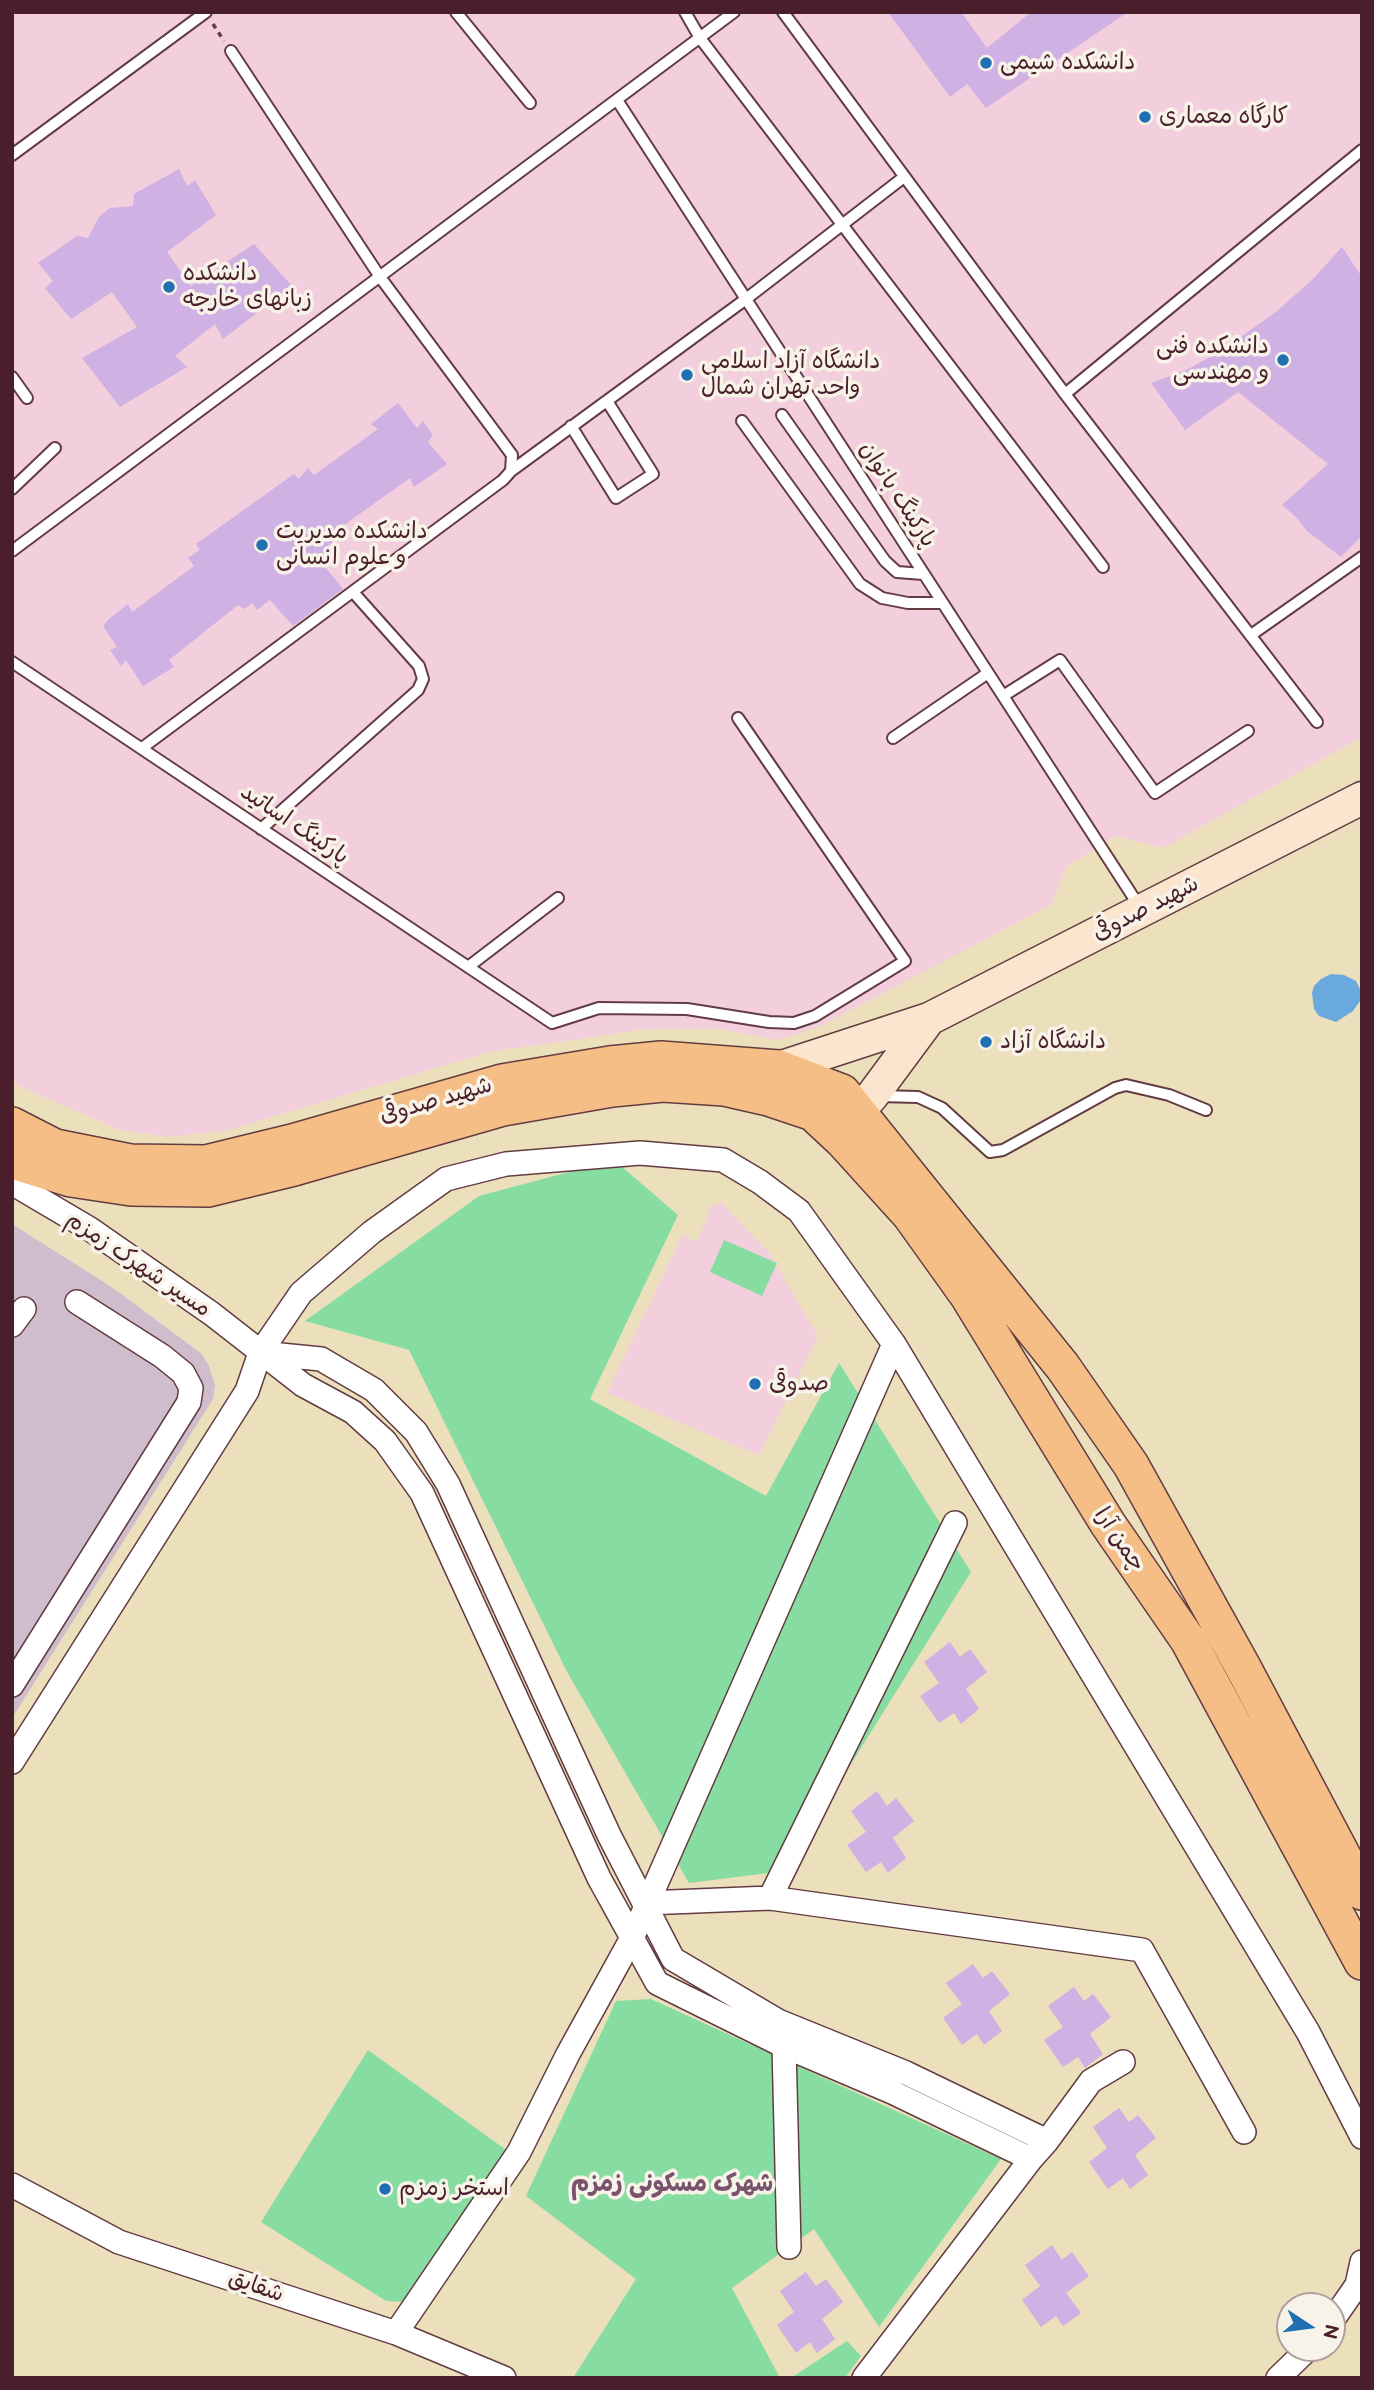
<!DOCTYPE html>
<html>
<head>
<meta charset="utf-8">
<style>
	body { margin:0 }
	#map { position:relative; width:1374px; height:2390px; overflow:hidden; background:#ebdfbc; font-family:"Balsamiq Sans",sans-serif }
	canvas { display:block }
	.frame { position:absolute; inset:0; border:14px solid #4a1f2b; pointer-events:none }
	.north { position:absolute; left:1276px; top:2292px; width:70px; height:70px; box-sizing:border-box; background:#f7f3e8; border:2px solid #b29e9c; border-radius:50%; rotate:103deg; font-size:19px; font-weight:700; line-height:28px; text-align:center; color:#4a1f2b }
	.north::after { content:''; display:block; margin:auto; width:24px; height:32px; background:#1f6fb2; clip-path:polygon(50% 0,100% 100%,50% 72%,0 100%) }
</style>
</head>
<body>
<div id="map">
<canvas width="1374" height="2390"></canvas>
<div class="frame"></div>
<div class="north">N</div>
</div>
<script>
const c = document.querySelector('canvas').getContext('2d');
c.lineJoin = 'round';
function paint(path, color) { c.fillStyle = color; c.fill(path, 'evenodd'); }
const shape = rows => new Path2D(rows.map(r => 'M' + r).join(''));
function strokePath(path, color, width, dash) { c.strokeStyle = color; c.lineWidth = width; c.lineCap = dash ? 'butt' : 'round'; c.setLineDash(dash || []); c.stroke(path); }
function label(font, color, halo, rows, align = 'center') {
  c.font = font + ' "Balsamiq Sans","Playpen Sans Arabic",sans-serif'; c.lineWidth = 7; c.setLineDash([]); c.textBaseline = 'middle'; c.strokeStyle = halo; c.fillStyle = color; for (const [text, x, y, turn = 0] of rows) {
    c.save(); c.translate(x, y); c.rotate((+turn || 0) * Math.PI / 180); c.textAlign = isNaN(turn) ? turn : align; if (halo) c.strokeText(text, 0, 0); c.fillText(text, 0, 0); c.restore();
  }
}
const built = shape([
	[12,12,1362,12,1362,737,1163,848,1116,836,1066,867,1052,904,823,1025,779,1040,721,1029,646,1029,489,1052,225,1131,168,1137,120,1130,23,1088,12,1081],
	[720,1202,769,1252,818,1336,759,1455,607,1393,683,1234,697,1242,713,1203,717,1206]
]);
const industrial = shape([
	[12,1224,113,1288,202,1354,209,1366,215,1385,213,1399,12,1718]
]);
const green = shape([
	[614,1160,678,1215,590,1399,766,1496,839,1363,971,1572,784,1871,689,1883,566,1670,409,1350,305,1321,479,1196],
	[724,1240,777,1263,762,1296,710,1272],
	[651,1999,1001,2159,879,2327,814,2229,732,2288,780,2378,573,2378,636,2279,526,2196,616,2001],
	[368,2050,513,2155,404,2302,386,2301,261,2222],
	[847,2341,861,2356,845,2378,791,2378]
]);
const water = shape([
	[1331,974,1344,975,1356,981,1361,991,1360,1001,1353,1011,1336,1022,1319,1016,1314,1009,1312,993,1314,986,1321,979]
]);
const building = shape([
	[888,12,961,12,987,48,1031,12,1128,12,986,108,967,84,950,97],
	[179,169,187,186,195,180,216,215,167,252,191,286,254,244,292,286,223,339,215,324,175,356,187,367,120,407,82,358,137,327,112,292,71,319,45,288,53,281,38,263,77,236,88,238,99,217,110,208,133,206,134,194],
	[1342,247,1362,277,1362,536,1341,557,1307,531,1298,519,1282,505,1328,464,1238,392,1185,430,1151,383,1186,370,1223,350,1277,311,1313,279],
	[398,403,417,428,423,421,433,435,428,442,447,464,414,487,410,478,337,530,343,536,328,545,336,553,321,562,343,589,293,626,270,600,257,610,252,603,244,609,238,605,169,660,174,667,143,686,126,660,121,666,110,650,117,647,103,626,109,619,128,604,132,612,194,566,188,558,200,550,196,544,294,474,299,479,308,468,314,475,378,429,371,424],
	[950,1642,960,1657,970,1649,987,1672,966,1689,979,1709,961,1724,954,1713,939,1723,920,1696,939,1683,924,1662],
	[877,1791,887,1806,896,1798,914,1821,893,1838,906,1858,888,1873,881,1862,866,1872,847,1845,866,1832,851,1811],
	[973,1964,983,1978,992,1971,1010,1994,989,2011,1002,2031,984,2045,977,2034,962,2045,943,2018,962,2004,946,1983],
	[1074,1987,1084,2001,1093,1994,1111,2017,1090,2034,1103,2054,1085,2068,1078,2057,1063,2067,1044,2040,1063,2027,1048,2006],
	[1119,2108,1129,2122,1138,2115,1156,2138,1135,2155,1148,2175,1130,2189,1123,2178,1108,2189,1089,2162,1107,2148,1093,2127],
	[1052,2245,1062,2260,1072,2252,1089,2276,1066,2293,1081,2313,1063,2326,1056,2316,1041,2327,1022,2300,1040,2286,1025,2265],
	[806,2272,816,2286,826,2279,843,2302,822,2319,835,2339,817,2353,810,2342,796,2353,777,2325,794,2312,780,2291]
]);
const path = shape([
	[213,24,224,41]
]);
const lane = shape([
	[456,12,530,103],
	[685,12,700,38,1103,567],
	[783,12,1065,394,1317,722],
	[617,100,1141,909],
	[12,155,206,12],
	[12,377,27,398],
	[1065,394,1362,150],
	[782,415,885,561,897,572,923,574],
	[742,421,860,584,882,598,908,603,941,603],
	[571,426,616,498,653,474,607,401],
	[511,471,746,299,904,177],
	[12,489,55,448],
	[12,551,734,12],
	[1251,635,1362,557],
	[12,662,552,1023,599,1008,687,1009,769,1022,794,1023,815,1016,905,961,738,718],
	[1003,696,1060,660,1155,793,1248,731],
	[893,738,988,673],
	[142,748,503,480,511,471,512,455,380,277,231,51],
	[261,829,418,690,423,679,419,666,353,592],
	[468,967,558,898],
	[878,1096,918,1097,942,1108,990,1152,1003,1150,1115,1088,1126,1085,1169,1095,1206,1110]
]);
const street = shape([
	[12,1183,90,1229,212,1314,303,1385,353,1412,385,1441,422,1493,599,1878,657,1983,784,2046,892,2092,1031,2159],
	[12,1325,24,1309],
	[260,1353,321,1359,374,1390,416,1432,448,1484,609,1835,673,1959,778,2021,906,2073,1047,2141],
	[12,1685,189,1402,191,1388,183,1373,162,1356,77,1302],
	[12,1762,247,1391,260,1353,301,1293,372,1232,446,1179,506,1164,640,1153,723,1160,760,1182,799,1211,894,1344,1308,2032,1362,2137],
	[770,1898,955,1523],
	[646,1903,770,1898,1142,1950,1244,2132],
	[781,2033,784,2046,789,2247],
	[12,2185,119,2242,396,2333,504,2378],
	[1332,2321,1357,2285,1362,2262],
	[396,2333,519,2152,568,2054,633,1936,894,1344],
	[864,2378,1031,2159,1047,2141,1091,2081,1123,2062],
	[1278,2378,1309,2348]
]);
const secondary = shape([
	[779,1068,929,1019,1362,798],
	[858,1111,872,1096,929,1019]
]);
const primary = shape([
	[12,1125,55,1147,130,1162,206,1163,292,1142,502,1082,610,1064,661,1059,779,1068,842,1092,1063,1367,1131,1465,1244,1669,1362,1892],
	[12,1161,71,1179,131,1188,208,1189,294,1168,503,1108,612,1089,663,1084,724,1088,768,1098,813,1113,843,1141,910,1215,968,1296,1108,1524,1188,1640,1362,1962]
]);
const markers = [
	[986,63,7,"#1f6fb2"],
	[1145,117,7,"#1f6fb2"],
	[169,287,7,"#1f6fb2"],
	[1283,360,7,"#1f6fb2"],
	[687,375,7,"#1f6fb2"],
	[262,545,7,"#1f6fb2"],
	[986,1042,7,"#1f6fb2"],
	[755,1384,7,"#1f6fb2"],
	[385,2189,7,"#1f6fb2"]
];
const poiNames = [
	["دانشکده شیمی",1000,63],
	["کارگاه معماری",1159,117],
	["دانشکده",183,274],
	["زبانهای خارجه",183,300],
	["دانشکده فنی",1269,347,"right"],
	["و مهندسی",1269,373,"right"],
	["دانشگاه آزاد اسلامی",701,362],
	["واحد تهران شمال",701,388],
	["دانشکده مدیریت",276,532],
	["و علوم انسانی",276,558],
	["دانشگاه آزاد",1000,1042],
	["صدوقی",769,1384],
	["استخر زمزم",399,2189]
];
const streetNames = [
	["پارکینگ بانوان",897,495,57],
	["پارکینگ اساتید",294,825,34],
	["شهید صدوقی",1146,909,-27],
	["شهید صدوقی",436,1101,-16],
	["مسیر شهرک زمزم",138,1265,34],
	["چمن آرا",1119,1540,56],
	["شقایق",256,2287,19]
];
const neighbourhoodNames = [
	["شهرک مسکونی زمزم",672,2185]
];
paint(built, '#f3cfde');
paint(industrial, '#cfbdce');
paint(green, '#87dda1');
paint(water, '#6aa9dd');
paint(building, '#cfb1e4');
strokePath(lane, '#623c41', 14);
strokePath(street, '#623c41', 26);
strokePath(secondary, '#623c41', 35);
strokePath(primary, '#623c41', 38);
strokePath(path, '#623c41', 3.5, [5, 5]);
strokePath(lane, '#fff', 10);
strokePath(street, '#fff', 23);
strokePath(secondary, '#fbe5cf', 32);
strokePath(primary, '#f6be87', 35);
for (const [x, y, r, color] of markers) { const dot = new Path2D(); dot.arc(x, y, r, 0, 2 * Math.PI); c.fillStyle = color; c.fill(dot); strokePath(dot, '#f7f3e8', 2.5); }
label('23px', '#4a1f2b', '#f7f3e8', poiNames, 'left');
label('23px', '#4a1f2b', '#f7f3e8', streetNames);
label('bold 24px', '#79526c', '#f7f3e8', neighbourhoodNames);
</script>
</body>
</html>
